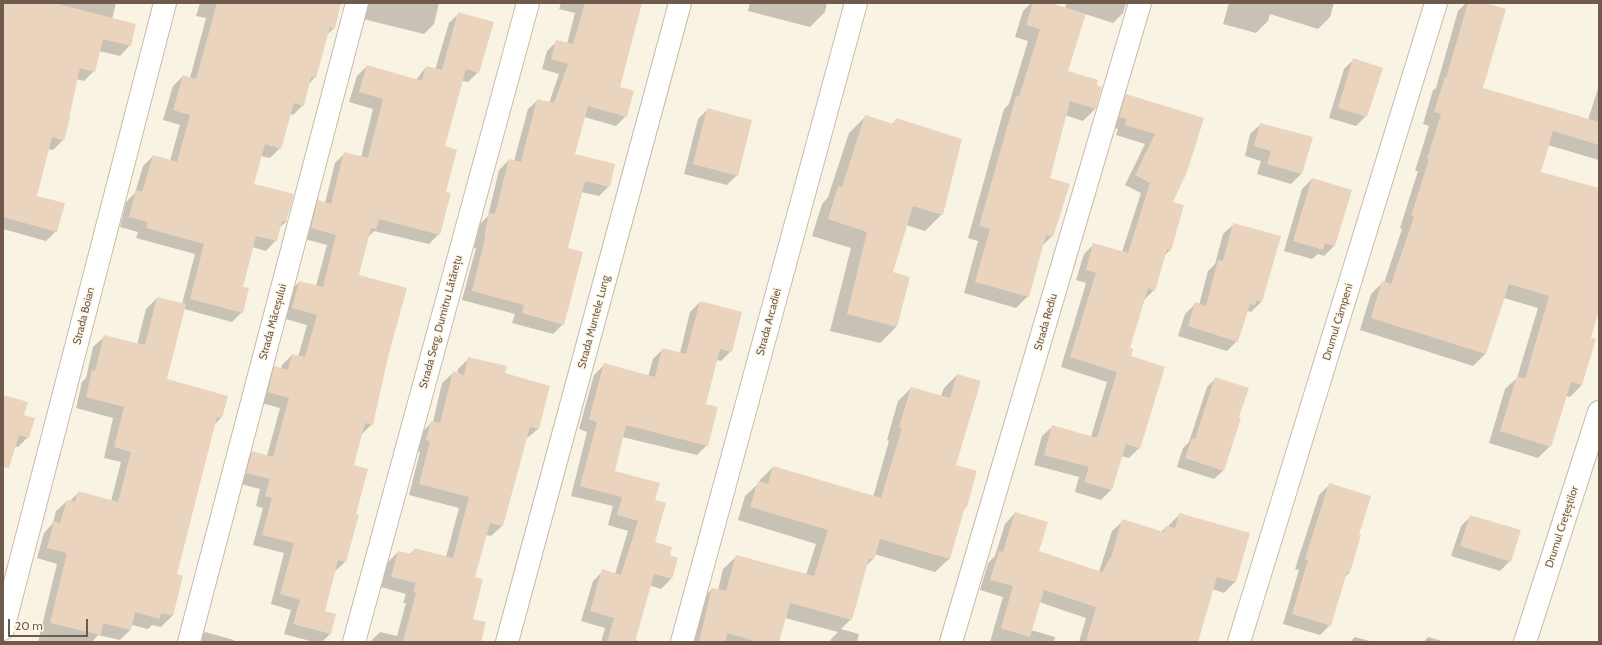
<!DOCTYPE html>
<html>
<head>
<meta charset="utf-8">
<style>
	body { margin:0 }
	#map { position:relative; width:1602px; height:645px; overflow:hidden; background:#f9f3e3; font-family:Cabin,sans-serif }
	canvas { display:block }
	.frame { position:absolute; inset:0; border:4px solid #6e5b4c; pointer-events:none }
	.scale { position:absolute; left:8px; top:619px; width:80px; height:18px; box-sizing:border-box; border:2px solid #6e5b4c; border-top:0; padding-left:5px; font-size:12px; line-height:14px; white-space:nowrap; color:#6e5b4c; -webkit-text-stroke:3px #fdf7e8; paint-order:stroke }
</style>
</head>
<body>
<div id="map">
<canvas width="1602" height="645"></canvas>
<div class="frame"></div>
<div class="scale">20 m</div>
</div>
<script>
const c = document.querySelector('canvas').getContext('2d');
c.lineJoin = 'round';
function paint(path, color) { c.fillStyle = color; c.fill(path, 'evenodd'); }
const shape = rows => new Path2D(rows.map(r => 'M' + r).join(''));
function strokePath(path, color, width, dash) { c.strokeStyle = color; c.lineWidth = width; c.lineCap = dash ? 'butt' : 'round'; c.setLineDash(dash || []); c.stroke(path); }
function label(font, color, halo, rows, align = 'center') {
  c.font = font + ' Cabin,sans-serif'; c.lineWidth = 3; c.setLineDash([]); c.textBaseline = 'middle'; c.strokeStyle = halo; c.fillStyle = color; for (const [text, x, y, turn = 0] of rows) {
    c.save(); c.translate(x, y); c.rotate((+turn || 0) * Math.PI / 180); c.textAlign = isNaN(turn) ? turn : align; if (halo) c.strokeText(text, 0, 0); c.fillText(text, 0, 0); c.restore();
  }
}
const shadow = shape([
	[3,3,116,3,112,19,130,45,120,56,99,51,94,71,84,81,76,79,63,140,53,150,48,149,35,196,56,231,46,241,3,229],
	[200,3,342,3,339,5,334,28,327,35,315,77,309,84,303,105,293,115,290,114,280,148,270,158,261,156,253,184,286,222,279,228,276,240,266,251,252,247,242,287,242,312,232,322,184,309,165,380,221,418,213,426,176,575,182,577,172,616,161,627,152,625,148,629,132,625,130,630,120,640,98,635,92,642,38,642,57,564,37,558,44,533,53,523,56,511,67,501,70,501,79,492,111,501,121,462,104,458,113,418,76,408,82,382,86,378,93,347,104,337,137,345,146,309,157,298,182,304,195,254,136,238,138,232,120,227,126,202,135,193,143,166,153,156,170,161,180,125,163,120,173,86,183,76,190,78,206,18,196,16],
	[354,3,439,3,434,24,424,34,359,18],
	[561,3,641,3,619,88,626,116,616,126,584,117,574,155,609,186,599,196,581,192,567,249,563,324,553,334,512,323,515,314,462,300,476,248,474,248,480,224,488,216,499,170,509,160,514,161,528,109,538,100,549,103,559,74,542,69,547,51,557,41,567,44,575,13,559,9],
	[750,3,827,3,825,12,810,27,748,11],
	[1031,3,1047,3,1065,9,1066,3,1126,3,1123,13,1113,23,1085,14,1067,71,1101,88,1095,109,1083,121,1065,115,1048,179,1052,236,1042,246,1028,296,1016,308,964,293,978,241,968,238,1004,109,1009,104,1028,41,1015,37,1023,11],
	[1229,3,1334,3,1330,17,1318,29,1270,14,1268,21,1256,33,1223,24],
	[1466,3,1483,3,1482,89,1588,120,1599,85,1599,160,1548,145,1540,172,1599,190,1599,306,1590,338,1582,385,1570,397,1566,396,1550,446,1538,458,1489,443,1505,389,1517,378,1538,308,1504,298,1485,354,1473,366,1360,330,1371,294,1383,282,1384,283,1402,229,1400,228,1418,171,1415,171,1429,126,1423,124,1433,90,1436,88,1458,11],
	[459,13,478,72,468,82,462,81,444,147,445,192,439,234,429,244,374,231,368,237,358,276,387,357,372,424,362,434,352,466,355,515,358,516,345,562,334,572,324,611,330,634,322,642,314,642,284,634,291,610,271,604,284,553,253,545,263,508,256,506,260,489,237,483,242,462,252,452,267,456,280,408,258,402,265,377,275,367,281,369,282,365,292,355,298,357,307,325,282,318,289,292,299,282,316,286,327,245,301,238,308,212,318,201,325,203,335,163,345,153,361,157,373,109,349,102,357,76,367,66,416,80,426,67,435,70,449,23],
	[1354,59,1366,116,1356,126,1329,118,1344,69],
	[1126,95,1202,119,1171,202,1170,250,1164,256,1154,290,1144,300,1129,348,1139,448,1129,458,1121,456,1111,490,1101,500,1075,492,1079,477,1034,465,1042,436,1053,426,1091,437,1107,382,1061,367,1086,283,1076,280,1084,254,1094,244,1122,252,1141,193,1125,185,1145,144,1116,135,1118,129,1110,127,1116,105],
	[708,109,737,175,727,185,684,174,698,119],
	[865,117,891,125,896,120,942,214,925,231,906,225,892,273,896,327,880,343,830,331,851,248,812,236,822,204,828,197,849,133],
	[1261,124,1301,174,1291,184,1257,174,1261,161,1245,156,1250,134],
	[1312,179,1351,191,1334,246,1324,256,1318,254,1312,259,1284,251,1302,189],
	[1234,224,1261,302,1251,312,1248,311,1246,313,1237,341,1227,351,1178,336,1185,314,1195,304,1199,305,1208,271,1215,264,1223,234],
	[700,302,731,351,721,361,716,360,705,404,707,445,697,455,622,437,613,471,654,500,654,542,669,556,677,558,671,579,661,589,649,585,635,640,641,642,601,642,605,628,581,621,593,581,603,571,615,574,628,531,608,525,613,506,571,496,587,432,579,429,594,375,604,365,648,377,653,359,663,349,680,353,690,312],
	[469,358,504,374,538,429,526,439,502,526,491,536,486,535,474,578,472,620,480,642,370,642,380,632,397,636,406,603,403,603,406,594,381,587,388,562,398,552,409,555,415,549,446,557,459,508,409,495,420,452,416,451,421,433,432,422,433,422,442,383,453,373,457,374,458,369],
	[957,375,955,466,966,507,963,510,949,559,935,572,874,554,873,559,866,566,851,619,841,629,859,634,857,642,830,642,831,639,838,632,785,618,778,642,689,642,699,602,712,589,718,590,723,569,737,556,806,575,816,544,738,520,745,496,759,483,760,480,773,467,873,497,889,441,887,440,898,401,911,388,941,396,944,388],
	[1216,378,1237,418,1240,418,1223,471,1214,479,1177,467,1183,448,1189,442,1207,387],
	[3,396,23,416,28,437,18,447,3,443],
	[1329,485,1358,535,1349,573,1345,577,1330,625,1320,635,1283,624,1299,570,1295,569,1319,495],
	[1015,513,1038,552,1099,572,1112,531,1123,521,1161,532,1166,527,1168,528,1169,525,1180,514,1249,534,1235,582,1224,593,1212,589,1197,642,1079,642,1086,618,1039,602,1031,630,1055,637,1054,642,990,642,1003,597,980,590,988,563,995,556,1005,524],
	[1471,516,1510,561,1500,571,1451,556,1461,526],
	[205,632,234,640,234,642,195,642],
	[1355,637,1373,642,1350,642],
	[1428,637,1445,642,1424,642]
]);
const building = shape([
	[3,3,54,3,136,24,131,46,103,39,95,72,80,68,69,118,70,118,64,141,52,137,37,196,65,203,57,232,3,217],
	[217,3,341,3,335,29,330,27,316,78,311,77,304,106,294,103,281,149,265,144,254,184,294,194,286,222,282,221,277,241,256,236,243,287,249,288,243,313,190,299,204,244,146,228,148,222,129,217,136,190,142,192,153,155,177,162,190,115,173,110,183,75,196,79],
	[585,3,642,3,620,87,634,91,627,117,588,106,575,154,615,164,610,187,585,181,568,248,583,252,564,325,522,313,524,305,472,291,485,239,484,238,489,213,495,214,509,159,521,162,537,99,554,103,568,64,551,59,556,40,573,44],
	[1033,3,1050,3,1086,14,1068,71,1098,80,1097,85,1102,87,1096,109,1070,101,1050,178,1070,184,1053,237,1046,235,1029,297,975,282,990,229,979,226,1016,96,1019,97,1040,29,1026,25],
	[1468,3,1486,3,1506,9,1483,88,1599,122,1599,145,1553,131,1541,172,1599,188,1599,310,1591,338,1596,339,1582,385,1571,382,1551,447,1500,431,1517,376,1525,379,1549,296,1509,284,1486,354,1371,318,1382,281,1391,284,1414,217,1411,216,1429,159,1427,159,1441,114,1434,112,1445,77,1446,78],
	[458,12,494,22,479,73,466,69,445,146,457,150,446,192,451,193,440,235,379,219,376,229,371,228,359,275,407,288,388,357,373,425,365,423,354,465,368,469,356,514,359,515,346,562,338,560,325,611,336,614,331,634,293,624,300,600,280,594,294,543,262,535,272,498,265,496,270,479,246,473,252,451,273,457,289,398,268,392,274,366,288,370,292,354,305,357,317,315,292,308,299,281,323,287,336,235,311,228,318,200,331,204,344,152,368,158,383,99,359,92,367,65,422,81,426,66,442,70],
	[1353,58,1383,68,1367,117,1338,108],
	[1126,94,1204,118,1187,172,1173,202,1184,205,1171,251,1167,249,1155,291,1148,288,1130,348,1133,349,1131,356,1165,367,1140,449,1126,444,1112,490,1084,482,1089,467,1044,455,1052,425,1097,438,1117,372,1070,357,1096,273,1086,270,1093,243,1128,253,1150,183,1135,175,1155,134,1125,125,1127,119,1119,117],
	[707,108,752,120,738,176,693,164],
	[865,115,894,124,896,118,962,139,943,215,913,206,893,272,910,277,897,327,847,314,867,232,828,219,838,186,842,187],
	[1260,123,1313,137,1302,174,1267,164,1271,151,1254,146],
	[1312,178,1352,190,1335,246,1325,243,1323,250,1293,241],
	[1233,223,1281,236,1262,302,1256,300,1255,305,1250,304,1238,342,1188,326,1195,302,1206,306,1218,260,1223,261],
	[157,297,186,304,167,379,228,396,222,418,217,417,177,574,183,576,173,616,161,613,159,619,135,612,131,630,103,623,101,635,50,623,67,553,47,548,54,521,60,523,67,500,75,502,78,491,118,502,131,452,114,447,124,407,86,397,92,370,95,371,104,335,145,345],
	[700,301,742,312,732,352,720,349,706,404,718,407,708,446,626,425,615,471,660,483,655,500,666,503,655,542,672,547,670,555,678,558,672,579,654,574,635,642,607,642,614,618,590,611,602,569,621,575,638,521,617,515,622,497,580,486,597,422,589,419,604,363,655,377,662,348,686,354],
	[468,357,507,366,505,373,550,386,539,429,530,427,503,526,490,523,475,577,483,579,473,619,486,622,481,642,403,642,416,593,413,592,416,583,391,577,398,551,413,554,414,548,453,558,469,497,419,484,430,441,426,440,431,421,440,423,453,371,464,375],
	[957,374,981,381,956,465,977,471,967,507,965,507,950,559,880,539,874,560,869,558,852,620,790,603,779,642,758,642,727,633,726,642,699,642,712,588,726,591,736,555,814,576,828,530,750,507,758,481,768,484,773,466,881,498,902,428,899,427,911,387,950,398],
	[1215,377,1249,388,1239,417,1241,418,1224,471,1185,458,1192,438,1195,439],
	[3,395,28,402,24,415,35,418,29,438,19,435,9,468,3,467],
	[1329,483,1371,496,1359,535,1361,535,1350,573,1347,572,1331,626,1292,614,1308,560,1305,559],
	[1015,512,1048,522,1039,551,1102,572,1112,555,1122,519,1164,532,1166,526,1175,528,1179,513,1250,533,1236,582,1217,577,1198,642,1086,642,1096,607,1044,590,1030,637,1001,628,1013,586,990,580,999,551,1003,552],
	[1470,515,1521,530,1511,562,1460,546]
]);
const street = shape([
	[3,629,165,3],
	[189,642,357,3],
	[354,642,528,3],
	[507,642,680,3],
	[682,642,856,3],
	[951,642,1140,3],
	[1239,642,1436,3],
	[1525,642,1599,412]
]);
const streetNames = [
	["Strada Boian",84,316,-76],
	["Strada Măceșului",273,322,-75],
	["Strada Serg. Dumitru Lătărețu",441,322,-75],
	["Strada Muntele Lung",594,322,-75],
	["Strada Arcadiei",769,322,-75],
	["Strada Rediu",1046,322,-74],
	["Drumul Câmpeni",1338,322,-73],
	["Drumul Crețeștilor",1562,527,-72]
];
paint(shadow, '#0003');
paint(building, '#ebd4be');
strokePath(street, '#c8bbab', 24);
strokePath(street, '#fff', 22);
label('11px', '#6e5b4c', '#fdf7e8', streetNames);
</script>
</body>
</html>
